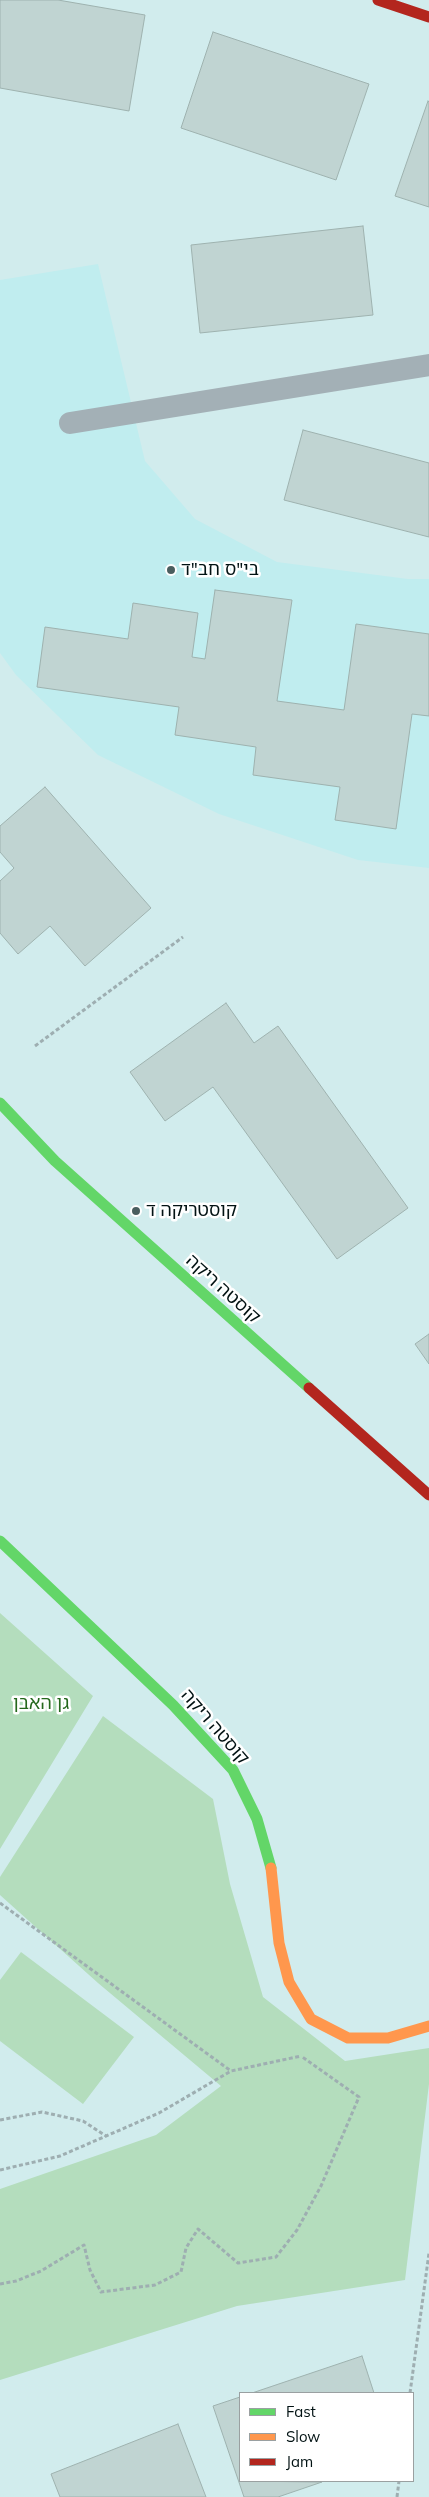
<!DOCTYPE html>
<html>
<head>
<meta charset="utf-8">
<style>
	body { margin:0 }
	#map { position:relative; width:429px; height:2497px; overflow:hidden; background:#d1eced; font-family:Mulish,sans-serif }
	canvas { display:block }
	.legend { position:absolute; left:239px; top:2392px; width:175px; height:90px; box-sizing:border-box; background:#fff; border:1px solid #9aa0a1; margin:0; padding:6px 9px; list-style:none; font-size:15px; color:#021213 }
	.legend li { display:flex; align-items:center; gap:10px; height:25px }
	.legend b { width:25px; border:1px solid #9aa0a1 }
</style>
</head>
<body>
<div id="map">
<canvas width="429" height="2497"></canvas>
<ul class="legend">
<li><b style="height:6px;background:#63d668"></b>Fast</li>
<li><b style="height:6px;background:#ff974d"></b>Slow</li>
<li><b style="height:6px;background:#b3261e"></b>Jam</li>
</ul>
</div>
<script>
const c = document.querySelector('canvas').getContext('2d');
c.lineJoin = 'round';
function paint(path, color) { c.fillStyle = color; c.fill(path, 'evenodd'); }
const shape = rows => new Path2D(rows.map(r => 'M' + r).join(''));
function strokePath(path, color, width, dash) { c.strokeStyle = color; c.lineWidth = width; c.lineCap = dash ? 'butt' : 'round'; c.setLineDash(dash || []); c.stroke(path); }
function label(font, color, halo, rows, align = 'center') {
  c.font = font + ' Mulish,"Noto Sans Hebrew",sans-serif'; c.lineWidth = 5; c.setLineDash([]); c.textBaseline = 'middle'; c.strokeStyle = halo; c.fillStyle = color; for (const [text, x, y, turn = 0] of rows) {
    c.save(); c.translate(x, y); c.rotate((+turn || 0) * Math.PI / 180); c.textAlign = isNaN(turn) ? turn : align; if (halo) c.strokeText(text, 0, 0); c.fillText(text, 0, 0); c.restore();
  }
}
const built = shape([
	[98,264,145,461,195,519,277,562,408,579,429,579,429,868,358,860,219,814,98,755,16,675,0,653,0,280]
]);
const green = shape([
	[0,1613,93,1696,0,1849],
	[103,1716,213,1799,230,1884,263,1997,345,2061,429,2048,429,2084,405,2280,237,2306,0,2380,0,2189,156,2135,221,2086,98,1983,0,1895,0,1877],
	[21,1952,134,2037,83,2104,0,2041,0,1980]
]);
const building = shape([
	[0,0,58,0,145,15,129,111,0,88,0,0],
	[213,32,369,84,336,180,181,128,213,32],
	[428,101,429,102,429,207,395,196,428,101],
	[363,226,373,315,200,333,191,245,363,226],
	[303,430,429,463,429,537,284,500,303,430],
	[215,590,292,600,277,701,344,710,356,624,429,634,429,716,412,714,396,829,335,820,340,787,253,775,256,747,175,735,179,707,37,687,45,627,128,639,133,603,198,613,192,657,205,659,215,590],
	[45,787,151,908,85,966,50,926,18,954,0,933,0,881,14,868,0,852,0,826,45,787],
	[226,1003,254,1043,278,1026,408,1208,337,1259,213,1087,165,1121,130,1072,226,1003],
	[429,1334,429,1364,415,1344,429,1334],
	[362,2356,374,2393,252,2393,362,2356],
	[240,2397,240,2481,322,2482,278,2497,244,2497,213,2406,240,2397],
	[178,2424,206,2497,60,2497,51,2474,178,2424]
]);
const path = shape([
	[35,1046,183,937],
	[0,1903,231,2071],
	[0,2120,42,2112,83,2121,106,2136],
	[0,2170,60,2156,159,2113,231,2071,301,2056],
	[0,2284,16,2281,41,2271,84,2245,90,2270,101,2292,155,2285,181,2272,186,2248,198,2229,238,2263,276,2257,297,2230,321,2186,359,2097,301,2056],
	[410,2393,429,2253],
	[397,2497,399,2481]
]);
const lane = shape([
	[70,423,429,365]
]);
const fast = shape([
	[0,1103,55,1161,309,1388],
	[0,1541,173,1705,233,1770,257,1819,271,1868]
]);
const slow = shape([
	[271,1868,279,1943,289,1982,311,2019,348,2038,388,2038,429,2026]
]);
const jam = shape([
	[378,0,429,17],
	[309,1388,429,1495]
]);
const markers = [
	[171,570,5,"#4a5e5f"],
	[136,1211,5,"#4a5e5f"]
];
const poiNames = [
	["בי\"ס חב\"ד",181,570],
	["קוסטריקה ד",146,1211]
];
const streetNames = [
	["קוסטה ריקה",223,1289,42],
	["קוסטה ריקה",215,1727,49]
];
const parkNames = [
	["גן האבן",41,1704]
];
paint(built, '#c0edef');
paint(green, '#b4ddbd');
paint(building, '#c0d4d2');
strokePath(building, '#9eb2af', 1);
strokePath(path, '#9eaeb1', 3, [4, 2.5]);
strokePath(lane, '#a3b0b6', 22);
strokePath(fast, '#63d668', 11);
strokePath(slow, '#ff974d', 11);
strokePath(jam, '#b3261e', 11);
for (const [x, y, r, color] of markers) { const dot = new Path2D(); dot.arc(x, y, r, 0, 2 * Math.PI); c.fillStyle = color; c.fill(dot); strokePath(dot, '#fff', 2); }
label('18px', '#021213', '#fff', poiNames, 'left');
label('18px', '#021213', '#fff', streetNames);
label('18px', '#24681c', '#fff', parkNames);
</script>
</body>
</html>
